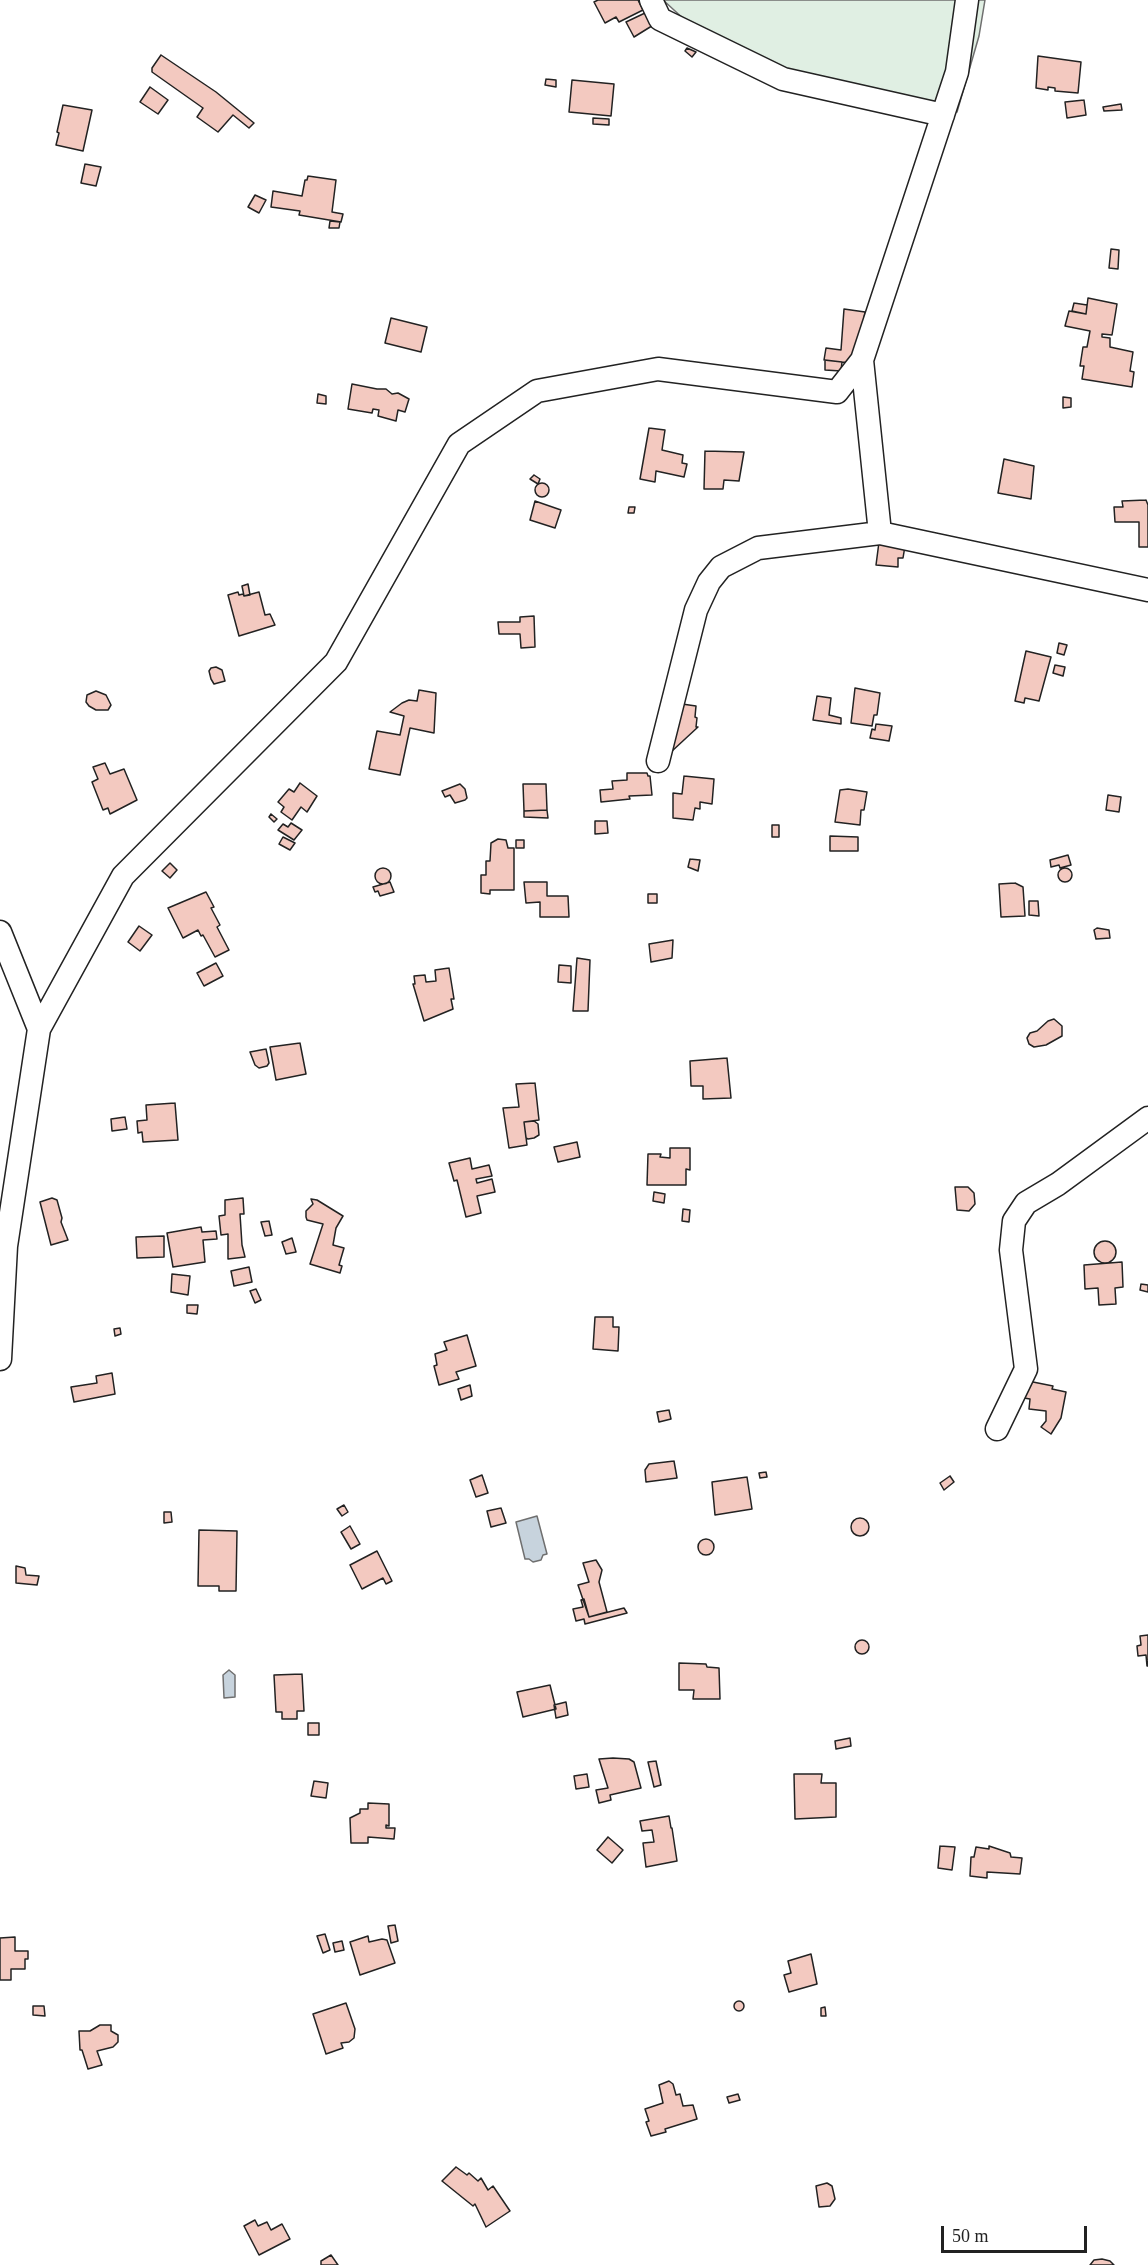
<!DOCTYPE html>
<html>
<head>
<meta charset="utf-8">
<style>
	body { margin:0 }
	#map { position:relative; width:1148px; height:2265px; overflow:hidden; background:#fff; font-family:"Times New Roman",serif }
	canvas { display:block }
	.scale { position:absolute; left:941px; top:2226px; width:146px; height:27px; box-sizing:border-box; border:3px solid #222; border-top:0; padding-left:8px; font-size:18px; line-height:21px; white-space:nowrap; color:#222; -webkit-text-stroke:4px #fff; paint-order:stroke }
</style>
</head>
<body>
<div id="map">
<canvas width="1148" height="2265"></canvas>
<div class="scale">50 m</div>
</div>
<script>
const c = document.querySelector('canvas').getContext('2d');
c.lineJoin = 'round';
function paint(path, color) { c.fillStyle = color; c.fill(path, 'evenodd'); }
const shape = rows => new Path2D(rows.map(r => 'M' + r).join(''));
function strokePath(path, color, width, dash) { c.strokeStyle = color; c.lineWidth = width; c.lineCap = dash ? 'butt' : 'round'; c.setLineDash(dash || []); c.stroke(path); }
const green = shape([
	[663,0,985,0,979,36,957,112,788,71,698,32,663,0]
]);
const water = shape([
	[537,1516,547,1554,543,1555,541,1560,533,1562,529,1559,525,1559,516,1522,537,1516],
	[229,1670,235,1675,235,1697,224,1698,223,1675,229,1670]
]);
const building = shape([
	[598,0,638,0,643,10,619,22,616,17,605,23,594,2,598,0],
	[645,13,655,24,634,37,626,22,645,13],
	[687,48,696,52,692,57,685,51,687,48],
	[161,55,216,92,254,123,249,128,233,115,218,132,197,117,203,108,152,72,152,68,161,55],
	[1038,56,1081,62,1078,93,1055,91,1055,88,1048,87,1048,90,1036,88,1038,56],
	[546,79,556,80,556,87,545,85,546,79],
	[572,80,614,84,611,116,569,112,572,80],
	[150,87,168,100,158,114,140,102,150,87],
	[1084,100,1086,115,1067,118,1065,102,1084,100],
	[1121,104,1122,110,1104,111,1103,107,1121,104],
	[63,105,92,110,83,151,56,145,59,133,57,132,63,105],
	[593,118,609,119,609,125,593,124,593,118],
	[85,164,101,167,96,186,81,183,85,164],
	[308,176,336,180,332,212,343,214,341,222,299,215,300,211,271,207,273,191,302,196,305,180,307,180,308,176],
	[255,195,266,200,259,213,248,207,255,195],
	[330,221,340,222,339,228,329,228,330,221],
	[1111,249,1119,250,1118,269,1109,268,1111,249],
	[1088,298,1117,304,1112,335,1102,334,1102,337,1110,338,1110,347,1133,352,1130,371,1134,372,1132,387,1082,379,1084,366,1080,366,1083,347,1087,347,1090,331,1065,326,1069,311,1086,314,1088,298],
	[1074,303,1087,305,1086,314,1072,311,1074,303],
	[844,309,865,312,863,324,851,363,824,360,826,348,841,350,844,309],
	[391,318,427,327,421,352,385,343,391,318],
	[825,360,842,362,841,371,825,370,825,360],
	[352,384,377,389,386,389,392,394,398,393,409,399,405,412,398,410,396,421,378,416,379,410,373,409,372,413,348,409,352,384],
	[318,394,326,396,326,404,317,403,318,394],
	[1063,397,1071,398,1071,407,1063,408,1063,397],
	[649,428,665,430,662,450,683,455,682,463,687,464,684,477,656,471,655,482,640,479,649,428],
	[705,451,744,452,739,481,724,480,723,489,704,489,705,451],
	[1004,459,1034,466,1031,499,998,493,1004,459],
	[534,475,540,479,538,484,530,479,534,475],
	'535 490a7 7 0 1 1 14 0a7 7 0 1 1-14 0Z',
	[1146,500,1148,505,1148,547,1139,547,1139,522,1115,522,1114,507,1123,507,1122,501,1146,500],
	[535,501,561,510,555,528,530,520,535,501],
	[629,507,635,507,634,513,628,513,629,507],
	[879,542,905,546,903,558,898,558,898,567,876,565,879,542],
	[248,584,250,595,244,596,242,586,248,584],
	[238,592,239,595,243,594,244,596,259,592,265,615,270,614,275,625,239,636,228,595,238,592],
	[534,616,535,647,521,648,520,634,499,634,498,622,520,622,520,617,534,616],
	[1059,643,1067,645,1064,655,1057,653,1059,643],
	[1026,651,1051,657,1039,701,1025,698,1024,703,1015,701,1026,651],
	[1055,665,1065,667,1063,676,1053,673,1055,665],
	[216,667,222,670,225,681,214,684,211,679,209,671,211,668,216,667],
	[855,688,880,693,877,715,874,715,872,726,851,723,855,688],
	[419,690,436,693,434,733,410,728,400,775,369,769,377,731,400,735,404,716,390,712,402,703,409,700,417,701,419,690],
	[96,691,106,695,111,705,108,710,96,710,89,706,86,702,87,695,96,691],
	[817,696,831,698,829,715,841,718,841,724,813,720,817,696],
	[682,704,696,706,695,717,697,718,696,727,698,727,671,752,682,704],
	[876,724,892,726,889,741,870,738,872,729,875,730,876,724],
	[105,763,110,774,124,769,137,800,110,814,108,808,103,810,92,782,98,779,93,767,105,763],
	[627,773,647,773,648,776,650,776,652,795,629,796,630,799,601,802,600,790,613,789,612,781,627,780,627,773],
	[684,776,714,779,712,804,700,802,700,809,695,808,693,820,673,818,673,793,682,794,684,776],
	[300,783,317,796,307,812,301,807,292,820,281,812,284,807,278,802,289,789,294,792,300,783],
	[460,784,465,789,467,798,465,800,455,803,450,795,445,797,442,791,460,784],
	[523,784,546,784,547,810,524,811,523,784],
	[848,789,867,792,864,810,861,810,860,825,835,822,840,790,848,789],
	[1108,795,1121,797,1119,812,1106,810,1108,795],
	[547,810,548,818,524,817,524,811,547,810],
	[271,814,277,819,274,822,269,817,271,814],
	[595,821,607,821,608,833,595,834,595,821],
	[291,823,302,830,294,840,278,830,283,824,288,827,291,823],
	[772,825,779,825,779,837,772,837,772,825],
	[830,836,858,837,858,851,830,851,830,836],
	[283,837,295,843,290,850,279,844,283,837],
	[498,839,506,840,508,848,514,848,514,890,490,890,490,894,481,893,481,875,486,875,486,861,490,861,491,843,498,839],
	[516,840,524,840,524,848,516,848,516,840],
	[1068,855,1071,865,1060,868,1059,865,1051,867,1050,860,1068,855],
	[690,859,700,860,698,871,688,867,690,859],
	[170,863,177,870,170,878,162,871,170,863],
	'1058 875a7 7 0 1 1 14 0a7 7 0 1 1-14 0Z',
	'375 876a8 8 0 1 1 16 0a8 8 0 1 1-16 0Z',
	[390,882,394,892,380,896,378,891,375,892,373,887,390,882],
	[524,882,547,882,547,896,568,896,569,917,540,917,540,902,526,903,524,882],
	[1015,883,1023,887,1025,916,1001,917,999,884,1015,883],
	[206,892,214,907,211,908,220,925,217,927,229,950,215,957,203,935,201,936,198,930,183,938,168,908,206,892],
	[648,894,657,894,657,903,648,903,648,894],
	[1029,901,1038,901,1039,916,1029,915,1029,901],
	[139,926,152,935,140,951,128,942,139,926],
	[1097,928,1109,930,1110,938,1096,939,1094,930,1097,928],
	[673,940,672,958,651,962,649,944,673,940],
	[577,958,590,960,588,1011,573,1011,577,958],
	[216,963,223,976,204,986,197,973,216,963],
	[559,965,571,966,571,983,558,982,559,965],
	[449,968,454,999,451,999,453,1009,424,1021,413,984,415,984,414,976,425,975,426,982,436,981,435,970,449,968],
	[1054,1019,1062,1026,1062,1036,1046,1045,1034,1047,1029,1044,1027,1038,1030,1033,1037,1031,1048,1021,1054,1019],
	[300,1043,306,1074,276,1080,270,1047,300,1043],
	[266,1049,269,1063,267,1066,259,1068,255,1065,250,1052,266,1049],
	[727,1058,731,1098,703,1099,703,1086,691,1086,690,1061,727,1058],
	[535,1083,539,1120,524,1122,527,1145,509,1148,503,1108,519,1107,516,1084,535,1083],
	[175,1103,178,1140,143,1142,142,1132,138,1133,137,1121,147,1120,146,1105,175,1103],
	[125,1117,127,1129,112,1131,111,1119,125,1117],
	[534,1121,538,1124,539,1135,534,1138,528,1139,526,1138,524,1122,534,1121],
	[577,1142,580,1157,558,1162,554,1147,577,1142],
	[670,1148,690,1148,690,1170,686,1169,686,1185,647,1185,648,1154,661,1154,660,1157,670,1158,670,1148],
	[470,1158,472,1169,489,1165,492,1176,476,1179,477,1183,492,1179,495,1192,477,1196,481,1213,466,1217,457,1180,454,1181,449,1163,470,1158],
	[955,1187,968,1187,974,1193,975,1204,969,1211,957,1210,955,1187],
	[654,1192,665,1194,664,1203,653,1201,654,1192],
	[52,1198,57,1200,62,1218,61,1222,68,1240,51,1245,40,1202,52,1198],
	[243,1198,244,1214,240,1214,242,1245,245,1257,228,1259,228,1234,221,1235,219,1216,225,1215,225,1200,243,1198],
	[311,1199,317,1200,343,1216,336,1228,333,1245,344,1248,339,1265,342,1266,340,1273,310,1264,323,1224,307,1220,306,1217,306,1211,313,1204,311,1199],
	[683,1209,690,1210,689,1222,682,1221,683,1209],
	[269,1221,272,1235,265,1236,261,1222,269,1221],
	[201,1227,202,1232,216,1231,217,1239,203,1240,205,1262,173,1267,167,1233,201,1227],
	[164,1236,164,1257,137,1258,136,1237,164,1236],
	[292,1238,296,1252,286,1254,282,1242,292,1238],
	'1094 1252a11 11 0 1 1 22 0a11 11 0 1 1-22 0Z',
	[1122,1262,1123,1287,1115,1288,1116,1304,1099,1305,1098,1288,1085,1289,1084,1265,1122,1262],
	[249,1267,252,1282,234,1286,231,1271,249,1267],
	[172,1274,190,1276,188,1295,171,1292,172,1274],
	[1141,1284,1148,1285,1148,1292,1140,1290,1141,1284],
	[256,1289,261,1300,255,1303,250,1291,256,1289],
	[187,1305,198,1305,197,1314,187,1313,187,1305],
	[595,1317,613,1317,613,1327,619,1327,618,1351,593,1349,595,1317],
	[120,1328,121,1334,115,1336,114,1329,120,1328],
	[467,1335,476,1366,456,1372,459,1379,439,1385,434,1366,437,1365,435,1354,447,1350,444,1342,467,1335],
	[112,1373,115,1394,74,1402,71,1387,97,1383,96,1376,112,1373],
	[1028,1381,1053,1386,1052,1389,1066,1392,1061,1418,1051,1434,1041,1427,1046,1421,1046,1411,1029,1409,1030,1399,1024,1398,1028,1381],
	[470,1385,472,1396,461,1400,458,1389,470,1385],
	[669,1410,671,1419,659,1422,657,1412,669,1410],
	[674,1461,677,1478,646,1482,645,1470,649,1464,674,1461],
	[766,1472,767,1477,760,1478,759,1473,766,1472],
	[482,1475,488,1493,476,1497,470,1480,482,1475],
	[950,1476,954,1482,944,1490,940,1483,950,1476],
	[747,1477,752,1509,715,1515,712,1482,747,1477],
	[344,1505,348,1512,342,1516,337,1509,344,1505],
	[501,1508,506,1523,491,1527,487,1511,501,1508],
	[164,1512,171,1512,172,1522,164,1523,164,1512],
	'851 1527a9 9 0 1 1 18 0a9 9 0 1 1-18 0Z',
	[350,1526,360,1544,351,1549,341,1532,350,1526],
	[199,1530,237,1531,236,1591,219,1591,219,1586,198,1586,199,1530],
	'698 1547a8 8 0 1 1 16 0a8 8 0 1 1-16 0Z',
	[377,1551,392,1581,386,1584,383,1578,362,1589,350,1565,377,1551],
	[596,1560,602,1570,599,1582,607,1612,589,1617,578,1585,589,1582,583,1563,596,1560],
	[16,1566,25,1568,26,1575,39,1576,37,1585,16,1583,16,1566],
	[584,1599,589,1617,624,1608,627,1613,585,1624,584,1619,576,1621,573,1609,583,1607,581,1600,584,1599],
	[1148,1635,1148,1666,1147,1666,1146,1655,1138,1656,1137,1646,1141,1645,1140,1636,1148,1635],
	'855 1647a7 7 0 1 1 14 0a7 7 0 1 1-14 0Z',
	[679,1663,706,1664,707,1667,719,1668,720,1699,693,1699,694,1690,679,1690,679,1663],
	[302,1674,304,1711,297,1711,297,1719,282,1719,282,1712,276,1712,274,1675,302,1674],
	[550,1685,556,1709,523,1717,517,1692,550,1685],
	[566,1702,568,1715,556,1718,554,1705,566,1702],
	[308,1723,319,1723,319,1735,308,1735,308,1723],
	[850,1738,851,1746,836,1749,835,1741,850,1738],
	[613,1758,629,1759,634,1762,641,1788,610,1795,611,1800,599,1803,596,1790,608,1788,599,1759,613,1758],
	[656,1761,661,1785,654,1787,648,1762,656,1761],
	[587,1774,589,1787,576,1789,574,1776,587,1774],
	[794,1774,822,1774,821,1783,836,1783,836,1817,795,1819,794,1774],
	[314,1781,328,1783,326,1798,311,1796,314,1781],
	[368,1803,389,1804,389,1826,386,1825,386,1828,395,1828,394,1839,368,1837,368,1843,351,1843,350,1818,360,1813,360,1809,368,1809,368,1803],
	[669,1816,671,1828,672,1828,677,1861,646,1867,643,1843,654,1842,652,1830,642,1831,640,1821,669,1816],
	[608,1837,623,1850,612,1863,597,1850,608,1837],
	[940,1846,955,1847,952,1870,938,1868,940,1846],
	[989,1846,1010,1853,1011,1857,1022,1858,1020,1874,987,1872,987,1878,970,1876,971,1857,974,1857,976,1847,989,1849,989,1846],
	[395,1925,398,1941,391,1943,388,1926,395,1925],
	[325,1934,330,1950,323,1953,317,1936,325,1934],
	[368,1936,369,1942,382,1939,387,1940,395,1963,360,1975,350,1942,368,1936],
	[15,1937,15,1951,28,1951,28,1959,25,1959,25,1969,11,1969,11,1980,0,1980,0,1938,15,1937],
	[342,1941,344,1950,335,1952,333,1943,342,1941],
	[811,1954,817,1984,789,1992,784,1975,791,1973,788,1961,811,1954],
	'734 2006a5 5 0 1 1 10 0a5 5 0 1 1-10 0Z',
	[346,2003,355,2029,354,2038,349,2042,341,2043,343,2048,326,2054,313,2014,346,2003],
	[33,2006,44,2006,45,2016,33,2015,33,2006],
	[825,2007,826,2016,821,2016,821,2008,825,2007],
	[100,2025,111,2025,111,2031,118,2035,118,2042,113,2047,97,2051,102,2065,88,2069,82,2050,80,2050,79,2031,90,2031,100,2025],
	[669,2081,673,2084,676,2095,680,2094,683,2106,693,2105,697,2119,665,2129,666,2132,651,2136,646,2122,649,2121,645,2109,663,2103,659,2085,669,2081],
	[738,2094,740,2100,729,2103,727,2097,738,2094],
	[456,2167,467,2175,469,2173,478,2181,481,2178,488,2190,493,2186,510,2211,486,2227,475,2204,473,2206,442,2181,456,2167],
	[827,2183,832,2186,835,2199,830,2206,819,2207,816,2186,827,2183],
	[255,2220,258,2226,267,2222,271,2230,282,2224,290,2239,259,2255,244,2226,255,2220],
	[331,2255,338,2265,321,2265,321,2261,331,2255],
	[1102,2259,1110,2261,1114,2265,1090,2265,1094,2260,1102,2259]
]);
const minor = shape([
	[651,0,660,19,783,79,943,115],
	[862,360,880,533,1148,590],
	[658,761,696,610,709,582,721,567,758,548,880,533],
	[0,932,39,1029],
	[0,1359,6,1246,39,1029,123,876,336,662,459,444,537,391,658,369,837,392,862,360,957,72,967,0],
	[997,1429,1026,1369,1011,1250,1014,1221,1026,1203,1058,1184,1148,1118]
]);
paint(green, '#e0efe3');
strokePath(green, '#6f6f6f', 1.5);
paint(water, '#c7d3dd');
strokePath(water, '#6f6f6f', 1.5);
paint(building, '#f3c9c0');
strokePath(building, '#222', 1.5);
strokePath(minor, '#222', 25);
strokePath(minor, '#fff', 22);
</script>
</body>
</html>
